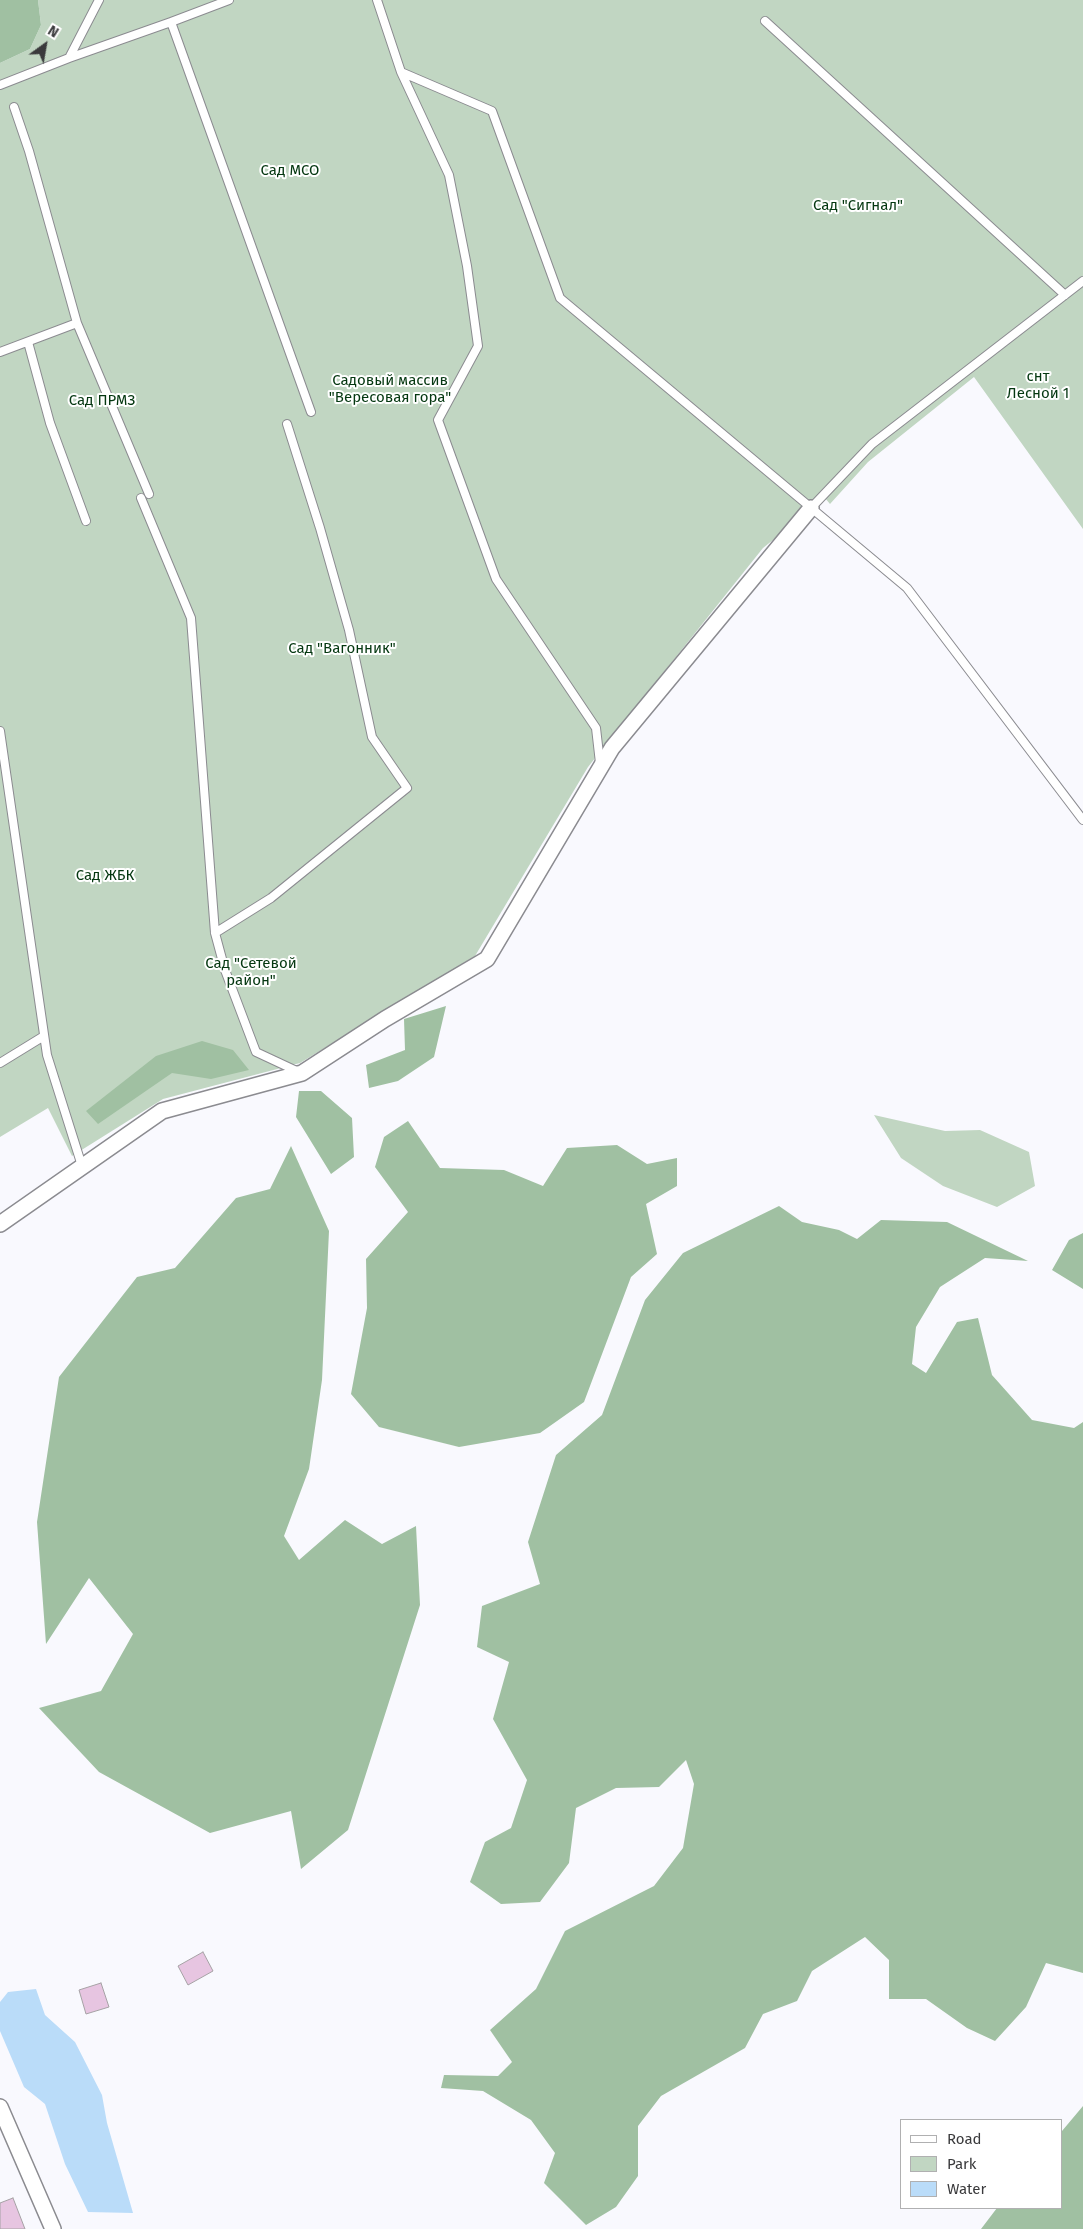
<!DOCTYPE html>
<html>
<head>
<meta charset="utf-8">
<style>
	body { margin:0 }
	#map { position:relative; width:1083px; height:2229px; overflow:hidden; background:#f9f9fe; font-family:"Fira Sans",sans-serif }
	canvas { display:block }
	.legend { position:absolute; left:900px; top:2119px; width:162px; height:90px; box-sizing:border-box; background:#fff; border:1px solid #b0b0b1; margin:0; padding:6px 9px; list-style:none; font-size:15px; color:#3a3a3c }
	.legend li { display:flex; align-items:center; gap:10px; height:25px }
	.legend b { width:25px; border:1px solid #b0b0b1 }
	.north { position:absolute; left:20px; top:20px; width:50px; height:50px; -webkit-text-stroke:4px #fff; paint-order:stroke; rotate:32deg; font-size:14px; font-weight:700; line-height:20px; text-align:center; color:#3a3a3c }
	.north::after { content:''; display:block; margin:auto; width:18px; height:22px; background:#3a3a3c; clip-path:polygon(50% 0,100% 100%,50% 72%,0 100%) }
</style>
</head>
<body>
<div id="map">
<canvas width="1083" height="2229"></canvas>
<ul class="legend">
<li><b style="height:6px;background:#fff"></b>Road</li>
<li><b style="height:14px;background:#c1d6c2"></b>Park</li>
<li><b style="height:14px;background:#badcf9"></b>Water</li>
</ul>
<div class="north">N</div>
</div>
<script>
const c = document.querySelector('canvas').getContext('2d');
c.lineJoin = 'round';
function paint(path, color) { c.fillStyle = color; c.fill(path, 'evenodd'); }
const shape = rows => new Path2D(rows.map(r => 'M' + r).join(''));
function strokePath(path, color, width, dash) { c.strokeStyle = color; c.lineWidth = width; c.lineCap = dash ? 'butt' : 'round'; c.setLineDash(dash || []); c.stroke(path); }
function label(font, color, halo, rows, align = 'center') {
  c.font = font + ' "Fira Sans",sans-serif'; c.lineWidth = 4; c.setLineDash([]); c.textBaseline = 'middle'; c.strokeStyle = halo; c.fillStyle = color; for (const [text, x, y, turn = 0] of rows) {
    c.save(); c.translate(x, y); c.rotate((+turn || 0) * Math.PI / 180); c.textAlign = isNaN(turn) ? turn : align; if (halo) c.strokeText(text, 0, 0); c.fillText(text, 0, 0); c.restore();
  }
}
const green = shape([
	[38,0,1083,0,1083,529,974,377,868,462,830,504,825,498,763,548,588,767,475,956,300,1063,163,1099,72,1156,48,1108,0,1137,0,63,30,49,41,25],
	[874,1115,945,1131,980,1130,1029,1152,1035,1186,997,1207,943,1186,901,1158]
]);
const forest = shape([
	[0,0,38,0,41,25,30,49,0,63],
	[446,1006,434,1057,398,1081,369,1088,366,1065,405,1050,404,1019],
	[202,1041,233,1050,249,1070,211,1079,172,1073,98,1124,86,1111,156,1056],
	[299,1091,321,1091,352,1118,354,1157,331,1174,296,1117],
	[408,1121,440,1168,504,1170,543,1186,567,1148,617,1145,647,1164,677,1158,677,1186,646,1204,657,1254,631,1277,584,1402,540,1433,459,1447,379,1427,351,1394,367,1308,366,1259,408,1212,375,1167,384,1137],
	[291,1146,329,1231,322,1380,309,1469,284,1536,299,1560,345,1520,382,1544,416,1526,420,1605,348,1830,301,1869,291,1811,210,1833,99,1772,39,1708,101,1691,133,1634,89,1578,46,1644,37,1522,59,1377,137,1277,175,1268,236,1198,270,1189],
	[779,1206,802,1222,839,1230,857,1239,881,1220,947,1222,1028,1261,985,1258,940,1287,916,1327,912,1364,926,1373,957,1322,978,1318,992,1375,1032,1420,1074,1428,1083,1422,1083,1973,1046,1963,1026,2007,995,2041,967,2028,926,1999,889,1999,889,1960,865,1937,812,1971,797,2001,763,2014,745,2048,661,2096,638,2126,638,2176,616,2207,586,2225,544,2183,555,2153,531,2120,483,2091,441,2088,444,2075,498,2076,512,2062,490,2030,536,1989,565,1931,654,1886,683,1848,694,1784,686,1760,659,1787,616,1788,576,1808,569,1863,540,1902,501,1904,470,1882,485,1842,511,1828,527,1780,493,1719,509,1662,477,1647,482,1606,540,1584,528,1542,556,1455,602,1415,645,1300,683,1253],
	[1083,1233,1083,1289,1052,1270,1069,1240],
	[1083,2106,1083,2229,981,2229,997,2208,1062,2208,1062,2131]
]);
const water = shape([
	[36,1989,45,2015,75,2042,102,2095,107,2123,133,2213,88,2212,65,2164,45,2104,24,2087,0,2031,0,2002,8,1992]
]);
const building = shape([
	[203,1952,213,1971,188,1985,178,1966,203,1952],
	[101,1983,109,2007,86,2014,79,1990,101,1983],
	[13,2198,25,2229,0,2229,0,2203,13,2198]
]);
const service = shape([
	[99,0,69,58,171,22,311,412],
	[377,0,401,72,492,111,560,298,907,588,1083,820],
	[765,21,1065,295],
	[171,22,229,0],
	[401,72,449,175,467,266,478,346,438,420,496,579,596,728,600,763],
	[0,85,69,58],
	[14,107,29,151,77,323],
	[28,342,50,423,86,521],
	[0,352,77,323,149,494],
	[141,498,191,618,215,933,225,970,256,1052,301,1073],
	[811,508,872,444,1083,281],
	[0,731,47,1055,82,1166],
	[215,933,271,898,407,788,372,737,349,630,320,528,287,424],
	[0,1063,44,1036]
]);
const minor = shape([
	[0,1224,162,1111,302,1073,385,1019,487,959,612,748,811,508],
	[0,2107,53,2229]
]);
const parkNames = [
	["Сад МСО",290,171],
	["Сад \"Сигнал\"",858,206],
	["снт",1038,377],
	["Лесной 1",1038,394],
	["Садовый массив",390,381],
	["\"Вересовая гора\"",390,398],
	["Сад ПРМЗ",102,401],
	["Сад \"Вагонник\"",342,649],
	["Сад ЖБК",105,876],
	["Сад \"Сетевой",251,964],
	["район\"",251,981]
];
paint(green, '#c1d6c2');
paint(forest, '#a0c0a2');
paint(water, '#badcf9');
paint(building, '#e7c5e1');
strokePath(building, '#a6a2a5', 1);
strokePath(service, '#8b8b90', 10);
strokePath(minor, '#8b8b90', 18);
strokePath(service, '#fff', 8);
strokePath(minor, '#fff', 15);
label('15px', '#043710', '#fff', parkNames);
</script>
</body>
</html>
